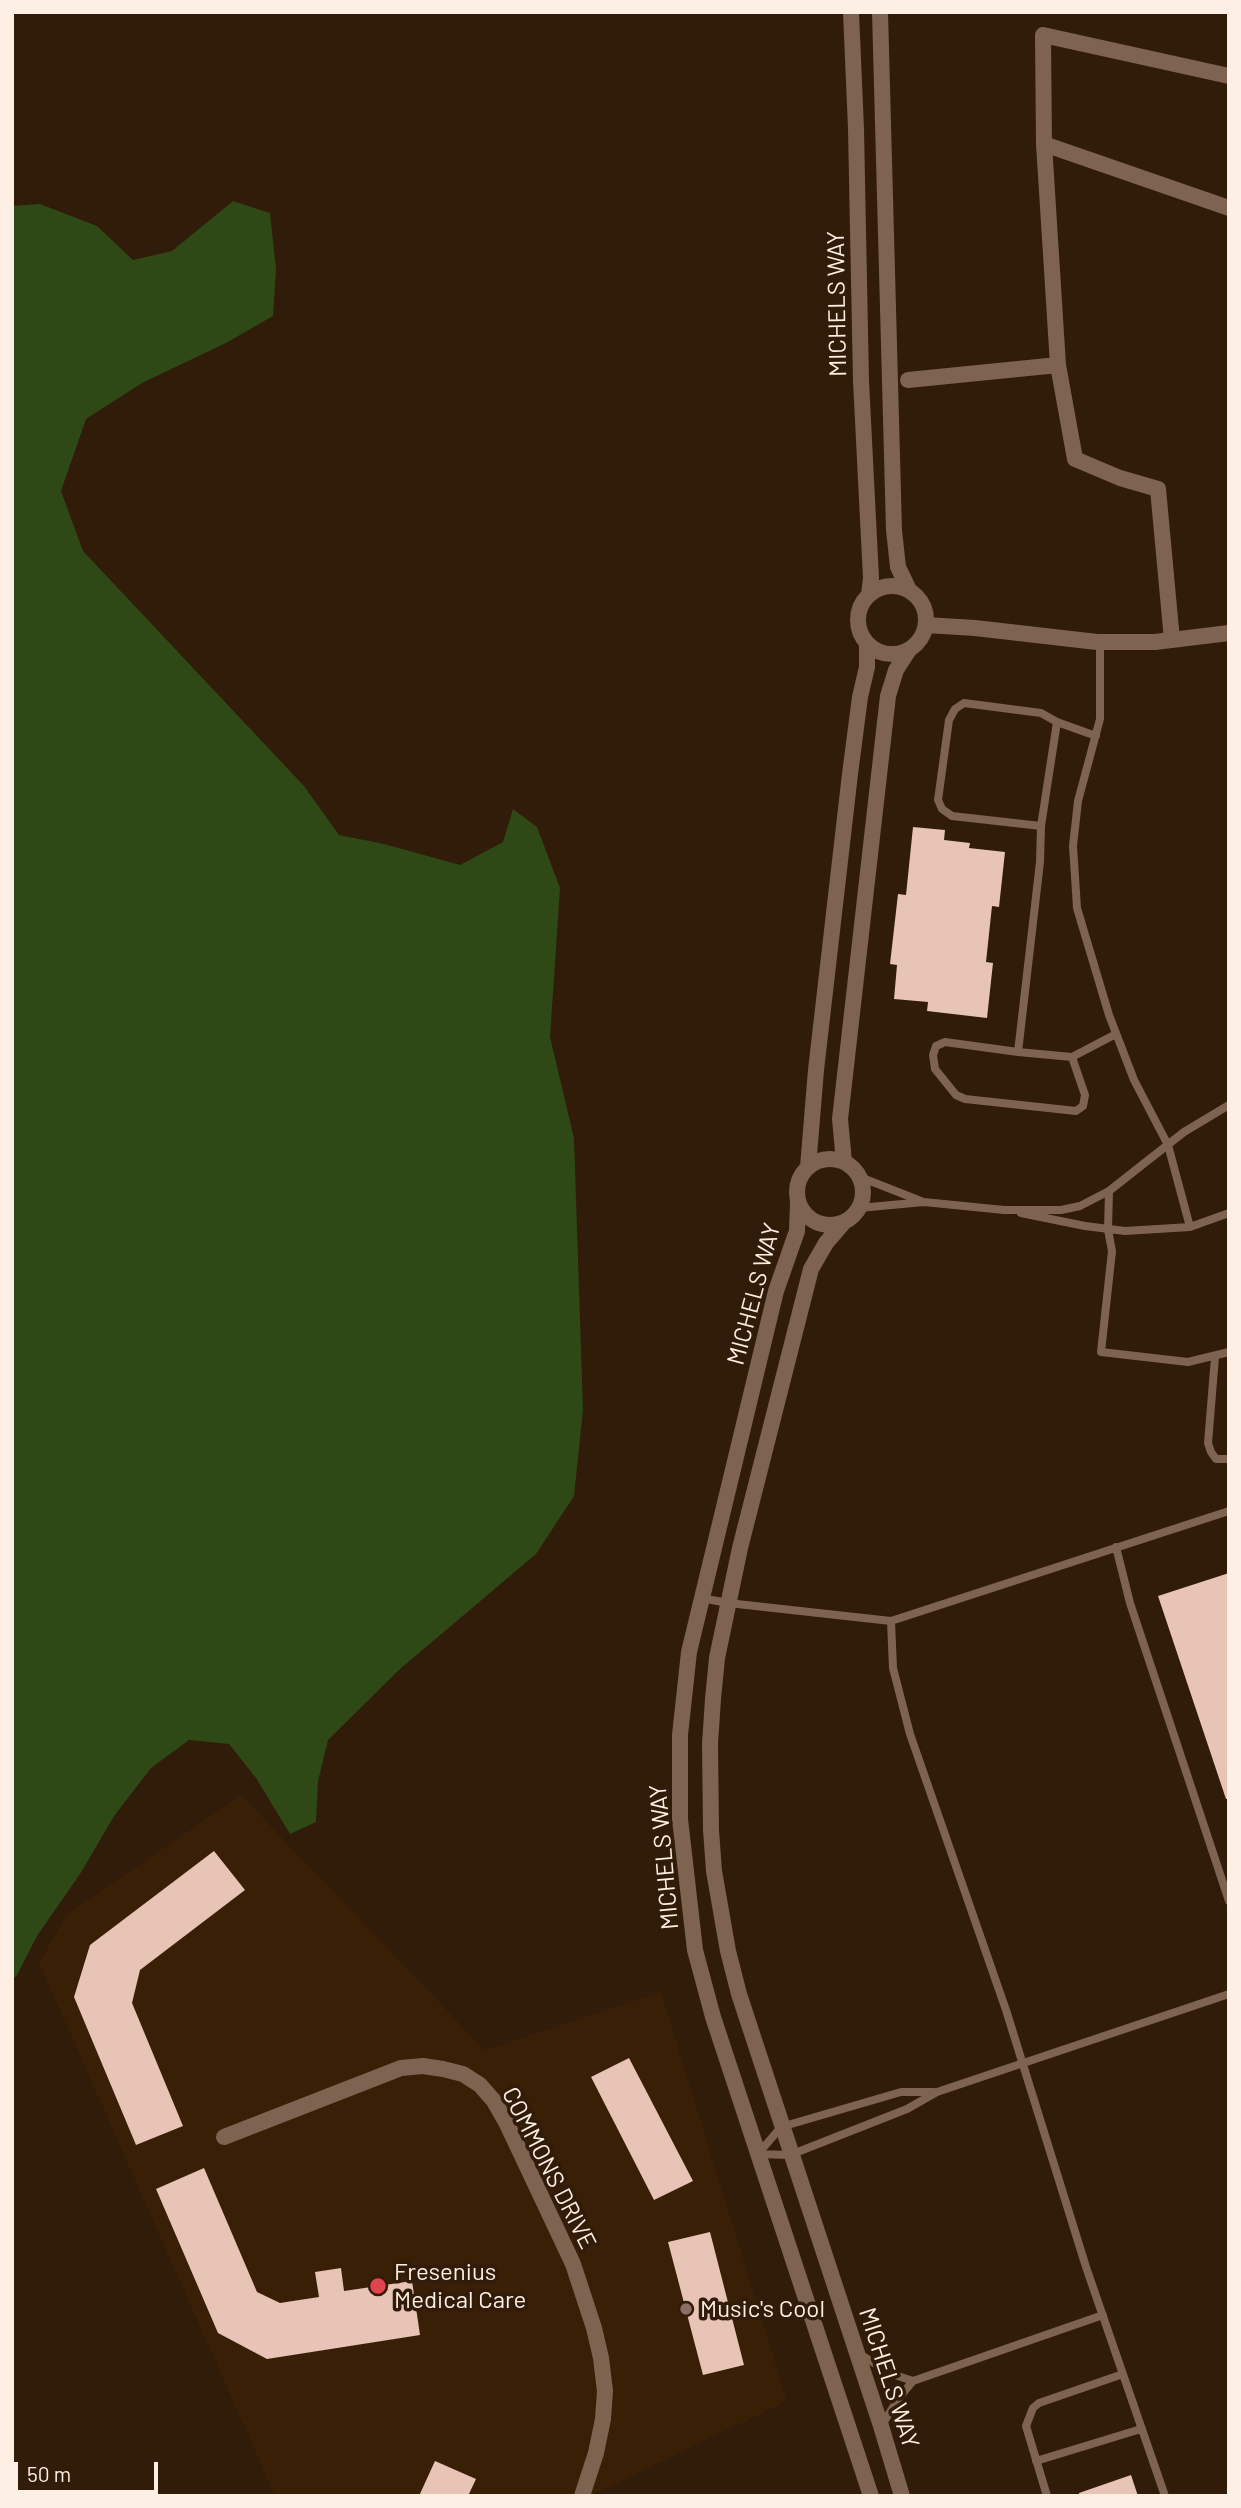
<!DOCTYPE html>
<html>
<head>
<meta charset="utf-8">
<style>
	body { margin:0 }
	#map { position:relative; width:1241px; height:2508px; overflow:hidden; background:#311b09; font-family:Barlow,sans-serif }
	canvas { display:block }
	.frame { position:absolute; inset:0; border:14px solid #feefe4; pointer-events:none }
	.scale { position:absolute; left:14px; top:2462px; width:144px; height:32px; box-sizing:border-box; border:4px solid #feefe4; border-top:0; padding-left:9px; font-size:21px; line-height:24px; white-space:nowrap; color:#feefe4; -webkit-text-stroke:5px #311b09; paint-order:stroke }
</style>
</head>
<body>
<div id="map">
<canvas width="1241" height="2508"></canvas>
<div class="frame"></div>
<div class="scale">50 m</div>
</div>
<script>
const c = document.querySelector('canvas').getContext('2d');
c.lineJoin = 'round';
function paint(path, color) { c.fillStyle = color; c.fill(path, 'evenodd'); }
const shape = rows => new Path2D(rows.map(r => 'M' + r).join(''));
function strokePath(path, color, width, dash) { c.strokeStyle = color; c.lineWidth = width; c.lineCap = dash ? 'butt' : 'round'; c.setLineDash(dash || []); c.stroke(path); }
function label(font, color, halo, rows, align = 'center') {
  c.font = font + ' Barlow,sans-serif'; c.lineWidth = 7; c.setLineDash([]); c.textBaseline = 'middle'; c.strokeStyle = halo; c.fillStyle = color; for (const [text, x, y, turn = 0] of rows) {
    c.save(); c.translate(x, y); c.rotate((+turn || 0) * Math.PI / 180); c.textAlign = isNaN(turn) ? turn : align; if (halo) c.strokeText(text, 0, 0); c.fillText(text, 0, 0); c.restore();
  }
}
const built = shape([
	[241,1795,485,2050,661,1992,787,2401,590,2496,275,2496,39,1963,67,1914]
]);
const green = shape([
	[233,201,270,213,276,269,273,316,226,343,142,383,86,419,61,491,83,551,304,786,339,835,384,844,460,865,503,842,513,809,537,827,560,888,550,1037,574,1138,583,1410,574,1496,536,1554,400,1669,328,1740,318,1781,316,1822,290,1834,256,1778,229,1744,189,1740,151,1768,114,1816,82,1871,37,1936,16,1977,12,1976,12,206,40,204,97,226,133,260,172,251]
]);
const building = shape([
	[913,827,945,830,944,840,970,843,969,848,1005,852,999,907,992,906,986,962,993,963,987,1018,927,1011,928,1002,894,999,897,965,890,964,898,894,906,895],
	[1229,1573,1229,1799,1226,1799,1158,1596],
	[214,1851,245,1890,140,1970,132,2003,183,2126,136,2145,74,1997,90,1945],
	[629,2058,693,2181,654,2200,591,2077],
	[204,2168,257,2292,280,2303,319,2297,315,2272,341,2268,344,2291,412,2281,420,2335,267,2359,218,2333,156,2189],
	[710,2232,744,2365,703,2375,668,2242],
	[435,2461,476,2479,468,2496,419,2496],
	[1131,2475,1138,2496,1079,2496,1079,2493]
]);
const lane = shape([
	[1100,642,1100,719,1078,801,1073,846,1077,908,1109,1015,1134,1080,1168,1145,1190,1227],
	[1057,722,1041,826,952,816,942,809,938,800,949,720,955,709,964,703,1041,713,1057,722,1096,736],
	[1041,826,1040,862,1018,1052,1072,1057,1116,1034],
	[1018,1052,945,1042,936,1046,933,1055,935,1069,956,1095,965,1099,1076,1111,1083,1106,1085,1095,1072,1057],
	[860,1177,921,1201],
	[1109,1191,1108,1230,1112,1251,1101,1352,1188,1362,1229,1352],
	[859,1208,924,1202,1004,1210,1061,1210,1080,1206,1109,1191,1184,1132,1229,1105],
	[1021,1213,1085,1226,1125,1231,1190,1227,1229,1213],
	[1215,1357,1208,1443,1211,1452,1216,1459,1229,1459],
	[1116,1547,1130,1603,1229,1901],
	[701,1598,728,1603,891,1621,1229,1511],
	[891,1621,893,1668,910,1734,1006,2010,1086,2267,1165,2496],
	[758,2154,790,2155,907,2109,937,2092,1229,1994],
	[758,2154,781,2127,901,2092,934,2092],
	[860,2354,889,2373,913,2381],
	[882,2425,898,2399,913,2381,1103,2315],
	[1036,2461,1141,2429],
	[1047,2496,1026,2426,1033,2408,1039,2403,1123,2374]
]);
const street = shape([
	[851,12,856,129,861,381,871,578,869,595],
	[880,12,894,530,898,567,909,590],
	[1044,144,1229,208],
	[908,380,1058,365],
	'858 620a34 34 0 1 1 68 0a34 34 0 1 1-68 0Z',
	[926,625,975,628,1097,642,1155,642,1229,633],
	[1172,640,1158,489,1120,478,1075,459,1058,365,1044,144,1043,35,1229,76],
	'797 1192a33 33 0 1 1 66 0a33 33 0 1 1-66 0Z',
	[844,1162,840,1119,888,696,896,670,909,650],
	[808,1167,816,1070,850,774,860,697,867,667,867,644],
	[798,1202,797,1231,776,1291,689,1652,680,1735,680,1819,695,1950,713,2017,871,2496],
	[844,1222,826,1243,811,1269,740,1548,717,1658,713,1699,710,1744,711,1830,714,1871,728,1951,739,1994,881,2426,902,2496],
	[224,2137,401,2068,423,2066,443,2069,463,2074,480,2085,494,2101,507,2124,573,2264,594,2328,601,2358,605,2391,603,2419,596,2453,582,2496]
]);
const markers = [
	[378,2286,9,"#e0444e"],
	[686,2309,7,"#8d6e63"]
];
const streetNames = [
	["MICHELS WAY",837,304,-91],
	["MICHELS WAY",754,1294,-75],
	["MICHELS WAY",664,1857,-95],
	["COMMONS DRIVE",549,2168,63],
	["MICHELS WAY",889,2378,72]
];
const poiNames = [
	["Fresenius",394,2272],
	["Medical Care",394,2300],
	["Music's Cool",700,2309]
];
paint(built, '#3a1f07');
paint(green, '#2e4915');
paint(building, '#e7c4b6');
strokePath(lane, '#7d6350', 8);
strokePath(street, '#7d6350', 16);
for (const [x, y, r, color] of markers) { const dot = new Path2D(); dot.arc(x, y, r, 0, 2 * Math.PI); c.fillStyle = color; c.fill(dot); strokePath(dot, '#311b09', 2.5); }
label('24px', '#feefe4', '#311b09', streetNames);
label('24px', '#feefe4', '#311b09', poiNames, 'left');
</script>
</body>
</html>
